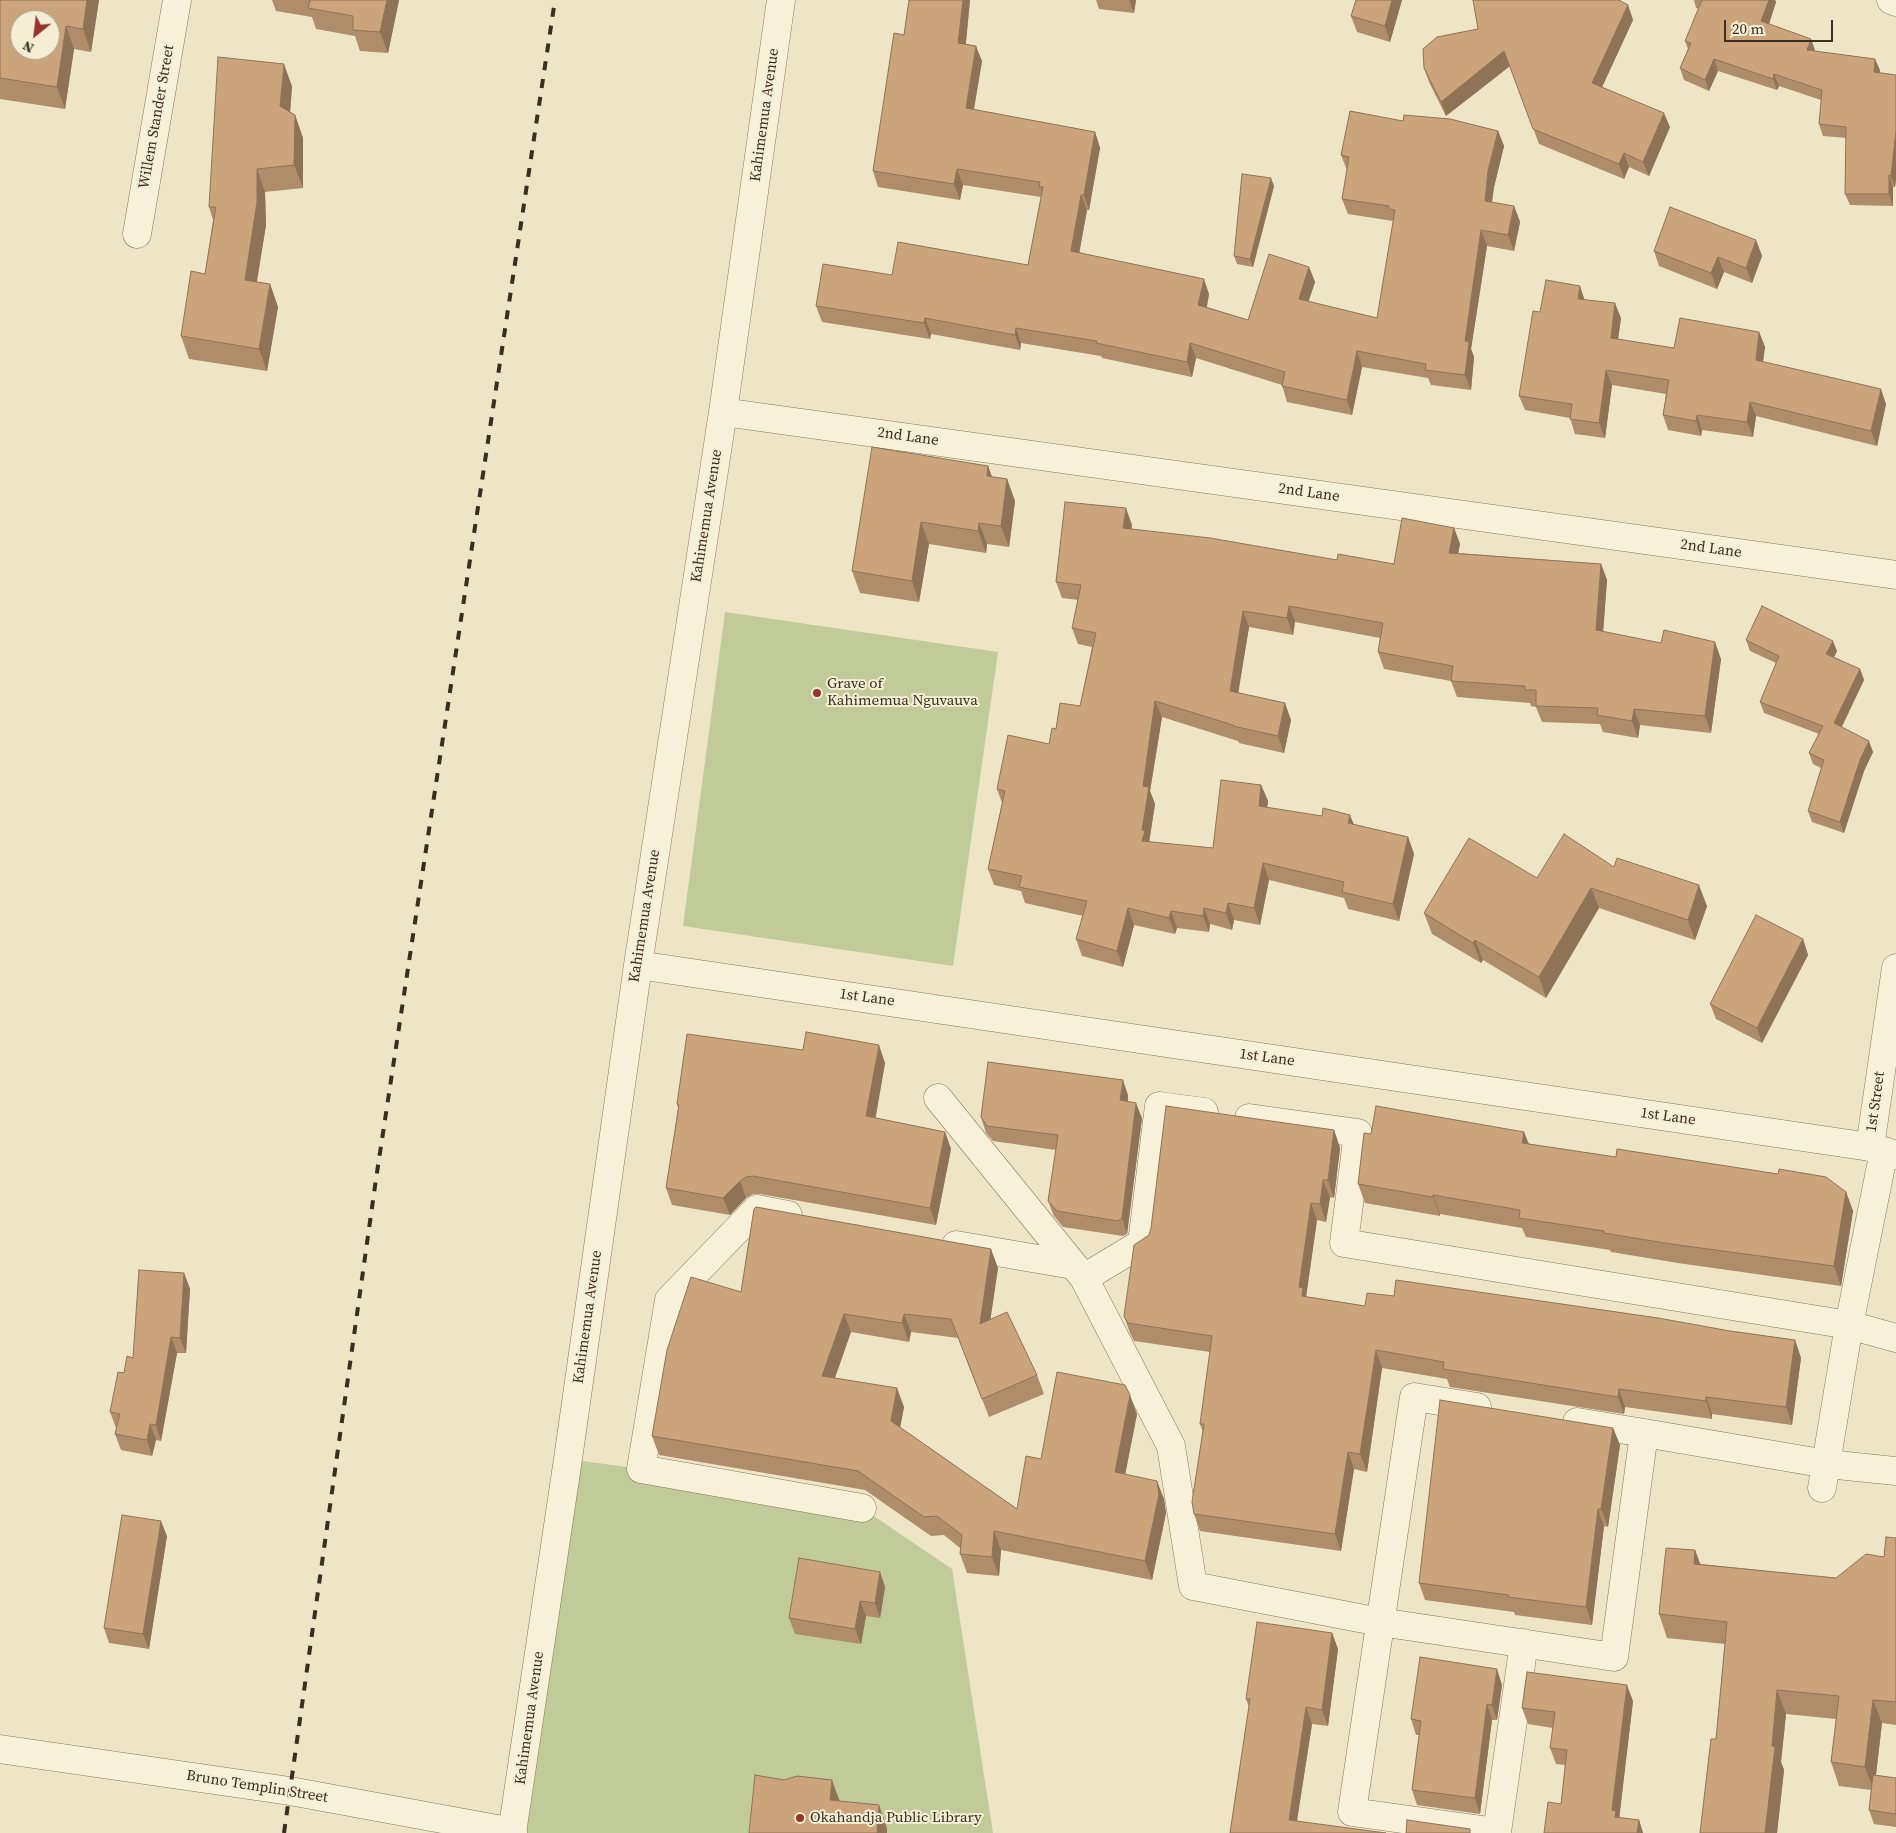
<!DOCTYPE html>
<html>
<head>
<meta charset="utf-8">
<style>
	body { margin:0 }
	#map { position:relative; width:1896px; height:1833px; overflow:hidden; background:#ede5c5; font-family:"Source Serif 4",serif }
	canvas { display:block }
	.north { position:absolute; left:10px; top:10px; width:50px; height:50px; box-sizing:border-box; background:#f5eed5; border:1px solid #aaa18c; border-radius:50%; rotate:209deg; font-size:14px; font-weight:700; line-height:20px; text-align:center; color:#392e1f }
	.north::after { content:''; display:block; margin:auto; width:18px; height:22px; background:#96352d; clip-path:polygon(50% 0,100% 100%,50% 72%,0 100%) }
	.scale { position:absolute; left:1724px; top:20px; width:109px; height:22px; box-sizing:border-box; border:2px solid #392e1f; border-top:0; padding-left:6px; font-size:15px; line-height:18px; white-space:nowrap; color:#392e1f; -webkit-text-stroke:4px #f5eed5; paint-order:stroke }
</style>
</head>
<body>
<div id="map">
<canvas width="1896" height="1833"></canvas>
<div class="north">N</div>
<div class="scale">20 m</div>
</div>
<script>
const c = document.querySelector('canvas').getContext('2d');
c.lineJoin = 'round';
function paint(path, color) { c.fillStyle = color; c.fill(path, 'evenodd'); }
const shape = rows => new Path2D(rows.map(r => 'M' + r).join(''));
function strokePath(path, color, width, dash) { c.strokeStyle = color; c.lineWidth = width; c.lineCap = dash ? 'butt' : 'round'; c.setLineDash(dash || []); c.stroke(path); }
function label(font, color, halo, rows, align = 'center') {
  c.font = font + ' "Source Serif 4",serif'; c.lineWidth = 4; c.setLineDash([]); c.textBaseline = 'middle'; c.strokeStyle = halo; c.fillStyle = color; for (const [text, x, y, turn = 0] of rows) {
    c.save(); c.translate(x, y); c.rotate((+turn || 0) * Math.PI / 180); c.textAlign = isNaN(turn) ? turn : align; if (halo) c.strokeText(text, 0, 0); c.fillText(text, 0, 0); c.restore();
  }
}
const green = shape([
	[725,612,998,652,953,966,683,926],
	[568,1459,641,1469,862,1508,952,1569,993,1833,512,1833]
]);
const minor = shape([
	[1891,0,1896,2],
	[137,234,177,0],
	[723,412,1896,575],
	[638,965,1870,1147,1896,1155],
	[938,1098,1084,1278,1171,1446,1193,1586,1380,1622,1614,1657,1644,1433,1827,1464,1896,1471],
	[1249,1118,1358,1133,1344,1243,1849,1325,1896,1338],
	[1870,1147,1896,968],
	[788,1215,757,1209,669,1300,641,1469,862,1508],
	[956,1245,1073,1265],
	[1084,1278,1142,1243,1159,1106,1204,1112],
	[1477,1407,1414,1397,1352,1812,1497,1832,1524,1643],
	[1577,1422,1644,1433],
	[1822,1488,1849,1325,1884,1151],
	[0,1749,290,1791,513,1832],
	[512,1833,568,1459,638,965,723,412,781,0]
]);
const rail = shape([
	[284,1833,376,1179,555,0]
]);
const wall = shape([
	[0,0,99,0,91,52,74,49,65,109,0,99],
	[272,0,399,0,388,53,360,51,355,36,316,29,312,17,276,11],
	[970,0,966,44,982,61,974,110,1095,132,1100,148,1089,210,1087,210,1079,252,1209,294,1207,307,1248,320,1309,267,1315,282,1308,302,1377,318,1393,221,1348,214,1342,199,1347,170,1341,155,1403,121,1498,131,1504,146,1494,187,1492,202,1514,206,1520,222,1514,251,1487,246,1471,349,1474,357,1471,390,1431,385,1428,378,1362,367,1352,415,1287,402,1282,385,1196,358,1192,377,1102,358,1101,356,1021,343,1020,350,931,334,930,339,822,322,816,306,892,275,1028,265,1041,197,963,185,960,200,878,187,873,171,904,35],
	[1096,0,1136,0,1134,13,1099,9],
	[1356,0,1402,0,1390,42,1357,32,1351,16],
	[1694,0,1775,0,1776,2,1769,24,1815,51,1880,70,1879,73,1896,75,1896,179,1895,187,1893,187,1893,206,1850,205,1845,194,1846,138,1823,136,1819,124,1821,100,1779,86,1777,90,1718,71,1709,91,1684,80,1680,68,1688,49,1685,41,1699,9,1696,8],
	[1628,5,1633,20,1602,87,1670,127,1649,176,1629,167,1624,179,1539,144,1510,66,1446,116,1429,82,1424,68],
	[292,86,290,112,295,115,303,138,303,188,265,192,266,225,257,282,270,284,278,307,267,371,189,359,181,336,205,274,213,220,209,207],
	[1274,186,1253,267,1237,264,1234,256],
	[1756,240,1762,256,1752,283,1724,272,1717,289,1659,266,1654,251],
	[1585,300,1621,318,1618,339,1674,348,1759,332,1765,347,1763,362,1886,404,1877,446,1756,416,1753,437,1702,430,1701,436,1668,430,1663,415,1666,394,1612,385,1605,438,1575,434,1570,418,1525,410,1519,396,1540,312],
	[988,466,992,477,1007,479,1015,501,1009,547,987,544,986,553,929,544,919,602,860,593,852,571],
	[1132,525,1131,529,1337,560,1394,564,1454,528,1460,544,1458,553,1601,564,1607,580,1603,632,1721,659,1711,733,1640,725,1638,738,1603,732,1600,724,1542,722,1536,707,1531,706,1530,703,1457,697,1451,681,1384,669,1378,652,1380,638,1295,622,1293,635,1249,627,1238,692,1291,720,1284,753,1239,743,1238,741,1162,717,1150,791,1155,804,1149,842,1213,848,1261,785,1268,801,1267,808,1354,825,1408,837,1414,854,1399,921,1348,909,1344,898,1269,880,1260,925,1234,920,1232,930,1210,924,1209,932,1177,928,1175,934,1134,925,1123,967,1082,956,1076,939,1083,916,1025,903,1021,891,994,885,988,869,1002,803,997,789,1049,744,1056,729,1080,706,1092,647,1078,644,1072,628,1078,600,1062,598,1056,582],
	[1746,640,1837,651,1834,657,1860,669,1864,680,1842,727,1873,752,1864,771,1844,833,1812,822,1808,811,1821,768,1813,764,1809,753,1819,734,1764,713,1760,702,1776,663,1750,651],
	[1614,867,1707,906,1695,940,1599,908,1546,998,1483,960,1481,963,1432,934,1424,913,1537,878],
	[1803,939,1808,955,1762,1043,1716,1019,1710,1004],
	[885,1063,875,1118,945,1132,951,1149,936,1225,760,1194,753,1194,746,1198,730,1215,672,1205,666,1188,678,1108,677,1104],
	[1128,1095,1128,1101,1142,1118,1127,1234,1123,1236,1063,1227,1054,1216,1048,1201,1056,1150,993,1141,986,1133,981,1117],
	[1334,1130,1340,1148,1334,1198,1330,1197,1326,1222,1317,1220,1306,1297,1365,1306,1394,1296,1730,1331,1795,1340,1801,1358,1792,1425,1712,1414,1712,1419,1625,1407,1624,1414,1450,1387,1447,1379,1382,1368,1367,1472,1354,1469,1341,1551,1200,1531,1194,1514,1203,1432,1200,1424,1210,1352,1134,1341,1130,1333,1124,1316],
	[1524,1132,1529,1144,1846,1192,1853,1211,1841,1286,1678,1263,1611,1252,1610,1250,1526,1237,1522,1228,1440,1214,1440,1216,1365,1203,1358,1184,1371,1134],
	[998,1268,990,1319,1037,1375,1044,1394,989,1417,958,1338,911,1332,909,1342,851,1332,835,1378,904,1407,900,1427,1017,1509,1041,1459,1137,1414,1125,1474,1164,1499,1166,1513,1152,1580,1001,1550,999,1576,967,1573,960,1554,960,1548,944,1535,931,1536,865,1490,659,1455,652,1436,741,1292],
	[184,1273,190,1289,186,1353,177,1353,161,1441,156,1440,152,1456,121,1450,115,1434,117,1428,116,1428,110,1412,133,1358],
	[1613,1428,1620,1445,1608,1527,1604,1526,1592,1625,1515,1615,1514,1612,1425,1600,1419,1583],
	[167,1536,149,1649,109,1643,104,1628],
	[1896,1538,1896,1725,1882,1723,1876,1775,1896,1778,1896,1827,1874,1824,1869,1810,1871,1790,1839,1786,1831,1762,1836,1719,1786,1714,1781,1762,1784,1770,1777,1833,1700,1833,1716,1739,1725,1644,1667,1638,1659,1614,1695,1550,1700,1564,1836,1578,1884,1557],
	[880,1572,885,1587,880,1618,866,1616,861,1644,795,1634,789,1618],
	[1332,1633,1338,1649,1328,1726,1312,1724,1297,1821,1230,1833,1249,1707,1246,1699],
	[1502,1685,1497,1720,1492,1720,1480,1814,1417,1805,1412,1790,1419,1735,1416,1735,1411,1719],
	[1633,1701,1619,1818,1639,1820,1643,1833,1544,1833,1561,1804,1565,1765,1556,1764,1550,1748,1553,1728,1528,1724,1522,1708]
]);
const shadedWall = shape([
	[87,0,99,0,91,52,83,29],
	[387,0,399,0,388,53,380,32],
	[963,0,970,0,964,59,958,43],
	[1129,0,1136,0,1134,13],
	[1392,0,1402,0,1390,42,1385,26],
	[1769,0,1775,0,1776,2,1766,33,1761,21],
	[1628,5,1633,20,1597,98,1592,83],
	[66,26,74,49,65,109,57,87],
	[1811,39,1815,50,1807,50],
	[976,46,982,61,971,124,966,108],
	[1504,51,1510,66,1446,116,1441,102],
	[1714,59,1718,71,1709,91,1705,80],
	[1875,59,1880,70,1878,84,1874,72],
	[284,64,292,86,289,128,280,106],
	[1774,74,1779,86,1777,90,1773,79],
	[1664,113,1670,127,1649,176,1643,162],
	[295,115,303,138,303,188,294,165],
	[1498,131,1504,146,1494,187,1490,216,1485,201,1488,171],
	[1896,131,1896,179,1895,187,1891,176],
	[1095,132,1100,148,1089,210,1084,195],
	[1624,153,1629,167,1624,179,1619,164],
	[257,169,265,192,266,225,253,303,245,280],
	[957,169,963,185,960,200,954,184],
	[1889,175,1893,187,1893,206,1889,194],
	[1271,178,1274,186,1253,267,1250,259],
	[1081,195,1087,210,1077,266,1071,251],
	[1514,206,1520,222,1514,251,1508,235],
	[1481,230,1487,246,1471,349,1474,357,1471,390,1465,375,1465,341],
	[1756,240,1762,256,1752,283,1746,268],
	[1718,257,1724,272,1717,289,1711,273],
	[1309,267,1315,282,1304,315,1299,299],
	[1204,279,1209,294,1204,320,1198,305],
	[270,284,278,307,267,371,259,349],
	[1580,286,1585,301,1578,299],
	[1615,303,1621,318,1616,353,1611,338],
	[925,318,931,334,930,339,924,323],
	[1016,328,1021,343,1020,350,1015,335],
	[1759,332,1765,347,1761,375,1756,360],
	[1190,343,1196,358,1192,377,1187,362],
	[1357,351,1362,367,1352,415,1347,400],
	[1606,370,1612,385,1605,438,1599,423],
	[1881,389,1886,404,1877,446,1871,431],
	[1750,402,1756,416,1753,437,1747,422],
	[1697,415,1702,430,1701,436,1696,421],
	[988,466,996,488,987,476],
	[1007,479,1015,501,1009,547,1001,526],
	[1126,508,1132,525,1130,544,1123,528],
	[921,522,929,544,919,602,912,581],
	[979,523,987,544,986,553,978,531],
	[1454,528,1460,544,1455,569,1449,553],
	[1601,564,1607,580,1602,647,1596,630],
	[1289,606,1295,622,1293,635,1287,618],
	[1243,611,1249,627,1236,707,1230,691],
	[1833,641,1837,651,1830,665,1826,654],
	[1715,642,1721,659,1711,733,1705,716],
	[1860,669,1864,680,1838,734,1834,723],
	[1155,701,1162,717,1150,791,1155,804,1149,843,1142,841,1143,786],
	[1285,703,1291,720,1284,753,1278,736],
	[1634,709,1640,725,1638,738,1632,721],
	[1869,741,1873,752,1864,771,1844,833,1840,822,1860,760],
	[1261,785,1268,801,1265,823,1259,806],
	[1350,815,1357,832,1348,823],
	[1408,837,1414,854,1399,921,1393,904],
	[1263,863,1269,880,1260,925,1254,908],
	[1699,885,1707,906,1695,940,1688,920],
	[1591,888,1599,908,1546,998,1539,977],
	[1228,903,1234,920,1232,930,1226,913],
	[1128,908,1134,925,1123,967,1117,951],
	[1204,908,1210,924,1209,932,1203,916],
	[1171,911,1177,928,1175,934,1169,918],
	[1803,939,1808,955,1762,1043,1757,1028],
	[1475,940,1483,960,1481,963,1473,943],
	[879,1045,885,1063,873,1133,866,1116],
	[1123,1080,1128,1095,1126,1116,1120,1100],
	[1136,1103,1142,1118,1127,1234,1122,1218],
	[1334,1130,1340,1148,1334,1198,1328,1180],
	[945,1132,951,1149,936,1225,930,1208],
	[1524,1132,1531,1151,1522,1143],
	[1323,1180,1330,1197,1326,1222,1320,1204],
	[740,1181,746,1198,730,1215,723,1198],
	[1846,1192,1853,1211,1841,1286,1834,1266],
	[1433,1195,1440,1214,1440,1216,1433,1197],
	[1311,1203,1317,1220,1306,1297,1302,1296,1299,1287],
	[991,1249,998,1268,987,1343,980,1324],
	[184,1273,190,1289,186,1353,180,1338],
	[844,1314,851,1332,829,1394,822,1376],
	[904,1314,911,1332,909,1342,902,1323],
	[171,1337,177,1353,161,1441,156,1425],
	[1795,1340,1801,1358,1792,1425,1786,1407],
	[1376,1350,1382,1368,1367,1472,1360,1454],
	[897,1388,904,1407,898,1439,891,1421],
	[1619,1389,1625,1407,1624,1414,1618,1397],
	[1130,1395,1137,1414,1122,1491,1115,1472],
	[1706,1397,1712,1414,1712,1419,1706,1401],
	[150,1424,156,1440,152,1456,147,1440],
	[1613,1428,1620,1445,1608,1527,1601,1509],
	[1348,1452,1354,1469,1341,1551,1335,1534],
	[1157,1481,1164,1499,1166,1513,1152,1580,1145,1561],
	[1598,1509,1604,1526,1592,1625,1586,1607],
	[161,1521,167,1536,149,1649,143,1634],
	[994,1531,1001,1550,999,1576,992,1557],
	[1695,1550,1704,1574,1694,1564],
	[880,1572,885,1587,880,1618,875,1603],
	[860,1601,866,1616,861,1644,855,1629],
	[1332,1633,1338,1649,1328,1726,1322,1710],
	[1497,1669,1502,1685,1497,1720,1492,1705],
	[1627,1685,1633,1701,1619,1820,1621,1833,1612,1810],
	[1777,1690,1786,1714,1781,1762,1784,1770,1777,1833,1765,1833,1772,1746],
	[1873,1700,1882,1723,1874,1791,1865,1767],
	[1487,1704,1492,1720,1480,1814,1475,1798],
	[1306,1707,1312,1724,1295,1833,1289,1820],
	[832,1780,840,1802,830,1800],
	[879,1805,887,1828,887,1833,877,1833],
	[1639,1820,1643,1833,1637,1833]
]);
const building = shape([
	[0,0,87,0,83,29,66,26,57,87,0,78,0,0],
	[20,20,50,20,50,50,20,50,20,20],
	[310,0,387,0,380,32,353,30,353,16,308,8,310,0],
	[909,0,963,0,958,43,976,46,966,108,1095,132,1084,195,1081,195,1071,251,1204,279,1198,305,1248,320,1269,254,1309,267,1299,299,1377,318,1395,210,1389,209,1389,206,1342,199,1349,157,1341,155,1350,111,1403,121,1404,115,1450,119,1498,131,1488,171,1485,201,1514,206,1508,235,1481,230,1465,341,1469,342,1465,375,1425,370,1426,364,1357,351,1347,400,1282,386,1285,372,1190,343,1187,362,1096,343,1097,341,1016,328,1015,335,925,318,924,323,816,306,823,264,892,275,898,242,1028,265,1043,187,1039,187,1040,182,957,169,954,184,873,171,894,33,904,35,909,0],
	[1356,0,1392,0,1385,26,1351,16,1356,0],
	[1473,0,1619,0,1628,5,1592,83,1664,113,1643,162,1624,153,1619,164,1533,129,1504,51,1441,102,1424,68,1423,49,1437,37,1478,29,1473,0],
	[1702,0,1769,0,1761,21,1811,39,1807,50,1875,59,1874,72,1896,75,1896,131,1891,176,1889,175,1889,194,1845,194,1846,127,1819,124,1822,90,1774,74,1773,79,1714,59,1705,80,1680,68,1691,43,1685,41,1702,0],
	[218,57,284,64,280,106,295,115,294,165,257,169,257,202,245,280,270,284,259,349,181,336,191,271,205,274,216,207,209,207,218,57],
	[1242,174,1271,178,1250,259,1234,256,1242,174],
	[1670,207,1756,240,1746,268,1718,257,1711,273,1654,251,1670,207],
	[1546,280,1580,286,1578,299,1615,303,1611,338,1674,348,1680,318,1759,332,1756,360,1881,389,1871,431,1750,402,1747,422,1697,415,1696,421,1663,415,1669,380,1606,370,1599,423,1570,419,1572,404,1519,396,1533,311,1540,312,1546,280],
	[872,447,988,466,987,476,1007,479,1001,526,979,523,978,531,921,522,912,581,852,571,872,447],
	[1065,502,1126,508,1123,528,1210,538,1337,560,1338,554,1394,564,1402,518,1454,528,1449,553,1601,564,1596,630,1661,643,1664,630,1715,642,1705,716,1634,709,1632,721,1597,715,1598,708,1536,706,1536,690,1525,690,1525,686,1451,681,1453,666,1378,652,1383,623,1289,606,1287,618,1243,611,1230,691,1285,703,1278,736,1233,726,1233,725,1155,701,1143,786,1149,787,1142,830,1145,831,1142,841,1213,848,1221,780,1261,785,1259,806,1322,816,1323,808,1350,815,1348,823,1408,837,1393,904,1342,892,1344,882,1263,863,1254,908,1228,903,1226,913,1204,908,1203,916,1171,911,1169,918,1128,908,1117,951,1076,939,1087,901,1019,887,1022,876,988,869,1005,791,997,789,1008,735,1049,744,1052,728,1056,729,1060,703,1080,706,1096,633,1072,628,1081,585,1056,582,1065,502],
	[1762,606,1833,641,1826,654,1860,669,1834,723,1869,741,1860,760,1840,822,1808,811,1824,760,1809,753,1823,726,1760,702,1779,656,1746,640,1762,606],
	[1564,834,1614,867,1617,858,1699,885,1688,920,1591,888,1539,977,1475,940,1473,943,1424,913,1469,838,1537,878,1564,834],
	[1756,915,1803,939,1757,1028,1710,1004,1756,915],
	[806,1032,879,1045,866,1116,945,1132,930,1208,753,1176,746,1177,740,1181,723,1198,666,1188,679,1105,677,1104,687,1034,803,1050,806,1032],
	[988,1062,1123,1080,1120,1100,1136,1103,1122,1218,1118,1221,1057,1211,1048,1201,1058,1135,987,1126,981,1117,988,1062],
	[1166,1106,1334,1130,1328,1180,1323,1180,1320,1204,1311,1203,1299,1287,1303,1288,1302,1296,1365,1306,1367,1293,1394,1296,1396,1280,1658,1318,1730,1331,1795,1340,1786,1407,1706,1397,1706,1401,1619,1389,1618,1397,1443,1369,1444,1362,1376,1350,1360,1454,1348,1452,1335,1534,1194,1514,1192,1502,1204,1424,1200,1424,1212,1336,1128,1323,1124,1316,1134,1245,1149,1235,1151,1228,1166,1106],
	[1376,1106,1524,1132,1522,1143,1616,1157,1617,1149,1778,1174,1779,1169,1826,1177,1846,1192,1834,1266,1671,1244,1604,1233,1604,1231,1519,1218,1520,1210,1433,1195,1433,1197,1358,1184,1364,1133,1371,1134,1376,1106],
	[756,1207,991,1249,980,1324,1007,1312,1037,1375,982,1399,951,1319,904,1314,902,1323,844,1314,822,1376,897,1388,891,1421,1017,1509,1026,1456,1041,1459,1057,1372,1125,1385,1130,1395,1115,1472,1157,1481,1159,1494,1145,1561,994,1531,992,1557,960,1554,962,1535,937,1516,924,1517,858,1471,652,1436,667,1350,691,1277,741,1292,754,1209,756,1207],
	[139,1270,184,1273,180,1338,171,1337,156,1425,150,1424,147,1440,115,1434,120,1414,110,1412,118,1372,124,1373,127,1356,133,1358,139,1270],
	[1440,1400,1613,1428,1601,1509,1598,1509,1586,1607,1508,1597,1509,1595,1419,1583,1440,1400],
	[122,1515,161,1521,143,1634,104,1628,122,1515],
	[1886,1537,1896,1538,1896,1702,1873,1700,1865,1767,1831,1762,1839,1696,1777,1690,1772,1746,1775,1747,1765,1833,1700,1833,1711,1739,1716,1739,1727,1622,1659,1614,1666,1548,1695,1550,1694,1564,1836,1578,1866,1554,1884,1557,1886,1537],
	[799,1558,880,1572,875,1603,860,1601,855,1629,789,1618,799,1558],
	[1257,1622,1332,1633,1322,1710,1306,1707,1289,1820,1386,1833,1230,1833,1250,1699,1246,1699,1257,1622],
	[1420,1657,1497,1669,1492,1705,1487,1704,1475,1798,1412,1790,1421,1721,1411,1719,1420,1657],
	[1527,1672,1627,1685,1612,1810,1616,1811,1615,1817,1639,1820,1637,1833,1544,1833,1548,1802,1561,1804,1567,1750,1550,1748,1555,1712,1522,1708,1527,1672],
	[755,1775,784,1780,797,1776,832,1780,830,1800,879,1805,877,1833,749,1833,755,1775],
	[1873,1775,1896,1778,1896,1814,1869,1810,1873,1775],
	[1407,1820,1470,1829,1470,1833,1406,1833,1407,1820]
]);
const markers = [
	[817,693,5,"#96352d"],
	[800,1818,5,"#96352d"]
];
const streetNames = [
	["Kahimemua Avenue",765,115,-82],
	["Willem Stander Street",157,117,-80],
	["2nd Lane",908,437,8],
	["2nd Lane",1309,493,8],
	["Kahimemua Avenue",707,516,-81],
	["2nd Lane",1711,549,8],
	["Kahimemua Avenue",645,916,-81],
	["1st Lane",867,998,8],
	["1st Lane",1267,1058,8],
	["1st Street",1876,1102,-82],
	["1st Lane",1668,1117,8],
	["Kahimemua Avenue",588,1317,-82],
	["Kahimemua Avenue",530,1718,-82],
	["Bruno Templin Street",257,1787,9]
];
const poiNames = [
	["Grave of",827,684],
	["Kahimemua Nguvauva",827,701],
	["Okahandja Public Library",810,1818]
];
paint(green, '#c1cb99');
strokePath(minor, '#88775c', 29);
strokePath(minor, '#f8f1d9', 28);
strokePath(rail, '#392e1f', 4, [9, 9]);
paint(wall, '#af8d6b');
paint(shadedWall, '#8e7357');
paint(building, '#cba47c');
strokePath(building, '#8e7357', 1);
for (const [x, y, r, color] of markers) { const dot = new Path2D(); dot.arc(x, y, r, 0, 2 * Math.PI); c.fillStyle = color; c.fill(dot); strokePath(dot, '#f5eed5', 2); }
label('15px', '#392e1f', '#f5eed5', streetNames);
label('15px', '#392e1f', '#f5eed5', poiNames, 'left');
</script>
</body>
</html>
